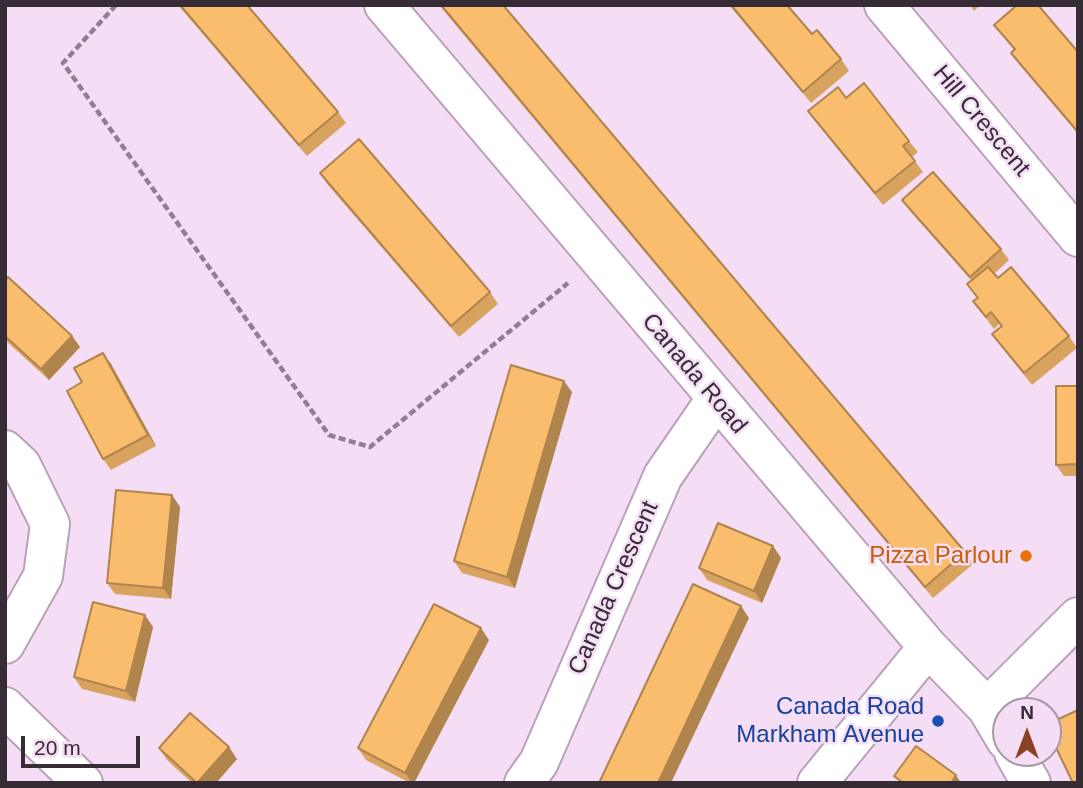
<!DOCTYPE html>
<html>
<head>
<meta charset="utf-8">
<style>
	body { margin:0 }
	#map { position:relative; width:1083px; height:788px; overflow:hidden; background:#f5ddf6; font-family:Arial,sans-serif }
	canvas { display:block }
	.frame { position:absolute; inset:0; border:7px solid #352c35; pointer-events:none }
	.north { position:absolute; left:992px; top:697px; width:70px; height:70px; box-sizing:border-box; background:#f5ddf6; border:2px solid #a896a9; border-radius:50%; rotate:0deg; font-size:19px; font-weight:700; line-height:28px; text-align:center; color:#352c35 }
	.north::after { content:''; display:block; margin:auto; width:24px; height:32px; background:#8b4223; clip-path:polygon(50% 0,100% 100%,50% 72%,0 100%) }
	.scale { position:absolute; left:21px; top:736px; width:119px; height:32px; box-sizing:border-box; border:4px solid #352c35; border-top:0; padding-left:9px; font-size:21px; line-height:24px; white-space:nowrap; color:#352c35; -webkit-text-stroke:5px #f5ddf6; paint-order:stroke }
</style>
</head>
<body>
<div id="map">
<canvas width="1083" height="788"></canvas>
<div class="frame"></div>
<div class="north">N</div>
<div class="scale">20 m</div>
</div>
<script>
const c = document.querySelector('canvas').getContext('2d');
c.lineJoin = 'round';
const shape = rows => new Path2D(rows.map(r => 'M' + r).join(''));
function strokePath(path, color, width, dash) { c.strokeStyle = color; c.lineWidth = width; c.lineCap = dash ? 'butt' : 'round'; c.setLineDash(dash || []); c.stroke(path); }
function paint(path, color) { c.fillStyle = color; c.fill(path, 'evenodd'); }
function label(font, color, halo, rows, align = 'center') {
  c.font = font + ' Arial,sans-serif'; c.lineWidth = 5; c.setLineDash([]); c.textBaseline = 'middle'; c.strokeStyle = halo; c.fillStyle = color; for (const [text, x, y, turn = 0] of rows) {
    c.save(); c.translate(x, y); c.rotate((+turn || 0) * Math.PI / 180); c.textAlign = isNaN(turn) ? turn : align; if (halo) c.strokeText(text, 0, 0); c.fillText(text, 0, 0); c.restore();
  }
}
const path = shape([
	[116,5,63,63,329,435,370,447,568,283]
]);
const street = shape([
	[384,5,928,647,987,708,1006,740],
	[884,5,1078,237],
	[5,450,21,465,50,524,43,576,5,644],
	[5,707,83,783],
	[987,708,1078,617],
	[1014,753,1031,783],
	[524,783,539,762,663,476,716,399],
	[817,783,928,647]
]);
const wall = shape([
	[178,5,247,5,338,112,346,123,307,156],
	[439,5,503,5,965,552,973,564,933,598],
	[729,5,787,5,812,34,841,59,849,71,811,103],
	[970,5,980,5,974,11],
	[994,25,1078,52,1078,134,1019,64,1011,53,1014,50],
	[846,98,909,141,918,152,912,157,923,172,883,205,816,122,808,111],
	[320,173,490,292,498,304,459,337,328,185],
	[902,200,1001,249,1009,260,994,274,1069,336,1077,348,1032,385,992,334,1001,326,999,324,994,329,973,301,977,298,967,284,971,280,910,211],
	[5,281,72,336,80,347,49,380,5,340],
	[103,353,111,364,156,446,111,470,103,459,82,382],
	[1078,386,1078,476,1064,476,1056,465],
	[572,392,515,588,462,573,454,561],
	[180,507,171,599,115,594,107,583],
	[773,546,781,558,762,603,707,580,699,568],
	[153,627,135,702,82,689,74,677],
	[489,640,414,783,410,783,366,760,358,748],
	[159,748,237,759,216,783,192,783,167,760]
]);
const shadedWall = shape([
	[72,336,80,347,49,380,41,369],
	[103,353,111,364,156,446,148,435],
	[564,381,572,392,515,588,507,577],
	[172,495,180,507,171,599,163,588],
	[773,546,781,558,762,603,754,591],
	[741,606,749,618,671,783,658,783],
	[145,615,153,627,135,702,126,691],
	[481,628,489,640,414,783,412,783,405,773],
	[229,747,237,759,216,783,197,783],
	[956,775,961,783,951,783]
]);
const building = shape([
	[180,5,247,5,338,112,299,145,180,5],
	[441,5,503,5,965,552,925,587,441,5],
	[731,5,787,5,812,34,817,30,841,59,803,92,731,5],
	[1017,5,1038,5,1078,52,1078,132,1011,53,1015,49,994,25,1017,5],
	[864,83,909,141,903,146,915,161,875,193,808,111,838,87,846,98,864,83],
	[359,139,490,292,451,326,320,173,359,139],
	[933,172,1001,249,970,277,902,200,933,172],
	[988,267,998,278,1011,267,1069,336,1024,373,992,334,1002,326,991,312,986,317,973,301,978,298,967,284,988,267],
	[8,277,72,336,41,369,5,336,5,281,8,277],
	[103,353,148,435,103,459,67,391,82,382,74,368,103,353],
	[511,365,564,381,507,577,454,561,511,365],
	[1056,386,1078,386,1078,464,1056,465,1056,386],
	[116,490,172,495,163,588,107,583,116,490],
	[718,523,773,546,754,591,699,568,718,523],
	[693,584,741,606,658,783,599,783,693,584],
	[93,602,145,615,126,691,74,677,93,602],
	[434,604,481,628,405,773,358,748,434,604],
	[1078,710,1078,783,1073,783,1048,731,1048,724,1078,710],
	[190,713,229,747,197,783,159,748,190,713],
	[916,746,956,775,951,783,903,783,894,776,916,746]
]);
const markers = [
	[1026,556,7,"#e8710a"],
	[938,721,7,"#1a4fb4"]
];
const streetNames = [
	["Hill Crescent",981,121,50],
	["Canada Road",694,374,50],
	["Canada Crescent",614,588,-66]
];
const foodNames = [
	["Pizza Parlour",1012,556]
];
const transitNames = [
	["Canada Road",924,707],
	["Markham Avenue",924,735]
];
strokePath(street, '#b8a1b9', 42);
strokePath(path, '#8f7f8f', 4.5, [7, 3.5]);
strokePath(street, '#fff', 38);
paint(wall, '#d7a35f');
paint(shadedWall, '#af844d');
paint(building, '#fabd6e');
strokePath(building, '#af844d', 2);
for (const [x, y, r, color] of markers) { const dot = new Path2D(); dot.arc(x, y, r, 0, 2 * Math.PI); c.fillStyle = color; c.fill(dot); strokePath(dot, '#f5ddf6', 2.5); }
label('24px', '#352c35', '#f5ddf6', streetNames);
label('24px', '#c56008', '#f5ddf6', foodNames, 'right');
label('24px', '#164399', '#f5ddf6', transitNames, 'right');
</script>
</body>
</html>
